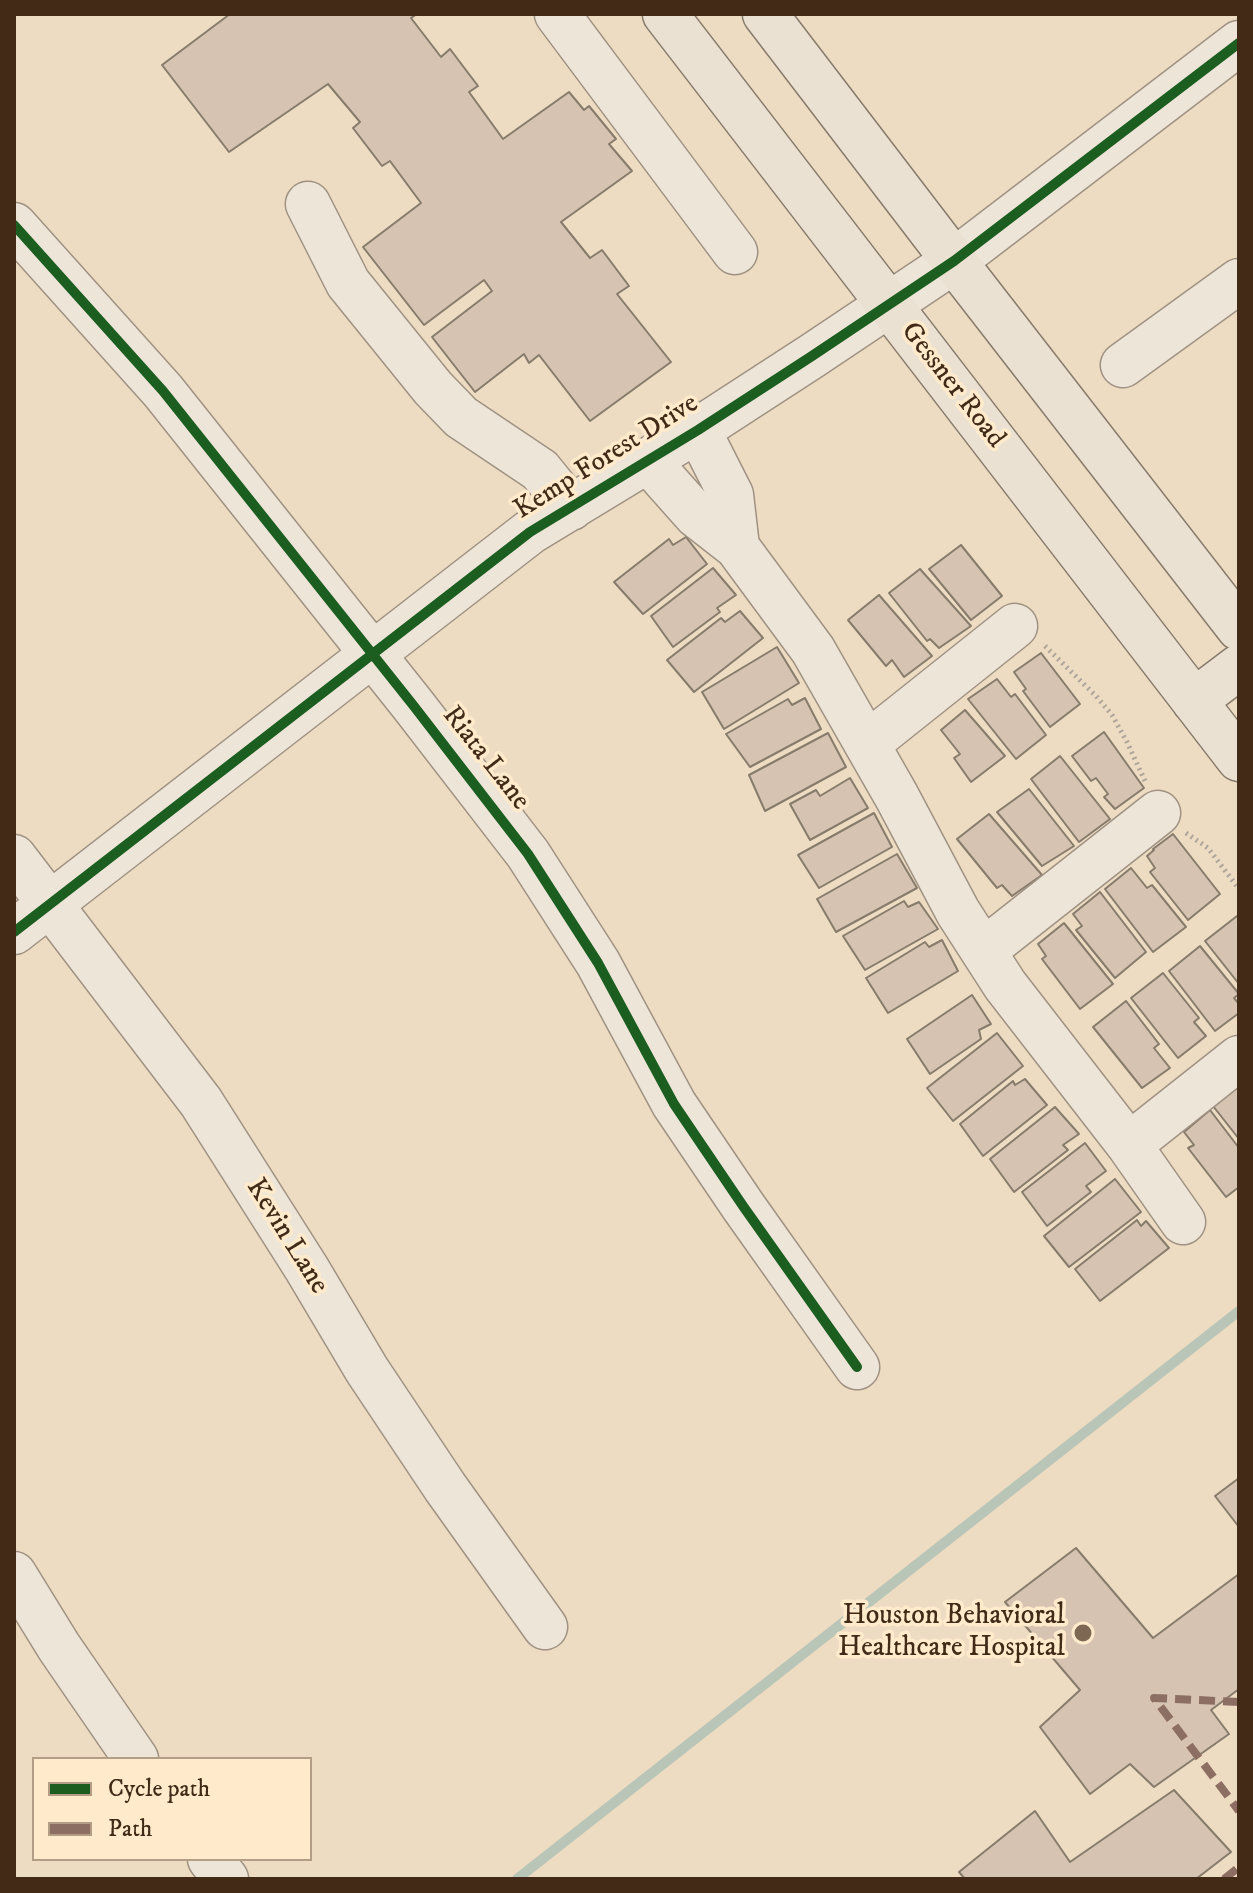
<!DOCTYPE html>
<html>
<head>
<meta charset="utf-8">
<style>
	body { margin:0 }
	#map { position:relative; width:1253px; height:1893px; overflow:hidden; background:#eddbc2; font-family:"IM FELL DW Pica",serif }
	canvas { display:block }
	.frame { position:absolute; inset:0; border:16px solid #422a17; pointer-events:none }
	.legend { position:absolute; left:32px; top:1757px; width:280px; height:104px; box-sizing:border-box; background:#ffeacc; border:2px solid #b39d84; margin:0; padding:10px 14px; list-style:none; font-size:24px; color:#422a17 }
	.legend li { display:flex; align-items:center; gap:16px; height:40px }
	.legend b { width:40px; border:2px solid #b39d84 }
</style>
</head>
<body>
<div id="map">
<canvas width="1253" height="1893"></canvas>
<div class="frame"></div>
<ul class="legend">
<li><b style="height:10px;background:#1b5e20"></b>Cycle path</li>
<li><b style="height:10px;background:#8d6e63"></b>Path</li>
</ul>
</div>
<script>
const c = document.querySelector('canvas').getContext('2d');
c.lineJoin = 'round';
const shape = rows => new Path2D(rows.map(r => 'M' + r).join(''));
function strokePath(path, color, width, dash) { c.strokeStyle = color; c.lineWidth = width; c.lineCap = dash ? 'butt' : 'round'; c.setLineDash(dash || []); c.stroke(path); }
function paint(path, color) { c.fillStyle = color; c.fill(path, 'evenodd'); }
function label(font, color, halo, rows, align = 'center') {
  c.font = font + ' "IM FELL DW Pica",serif'; c.lineWidth = 7; c.setLineDash([]); c.textBaseline = 'middle'; c.strokeStyle = halo; c.fillStyle = color; for (const [text, x, y, turn = 0] of rows) {
    c.save(); c.translate(x, y); c.rotate((+turn || 0) * Math.PI / 180); c.textAlign = isNaN(turn) ? turn : align; if (halo) c.strokeText(text, 0, 0); c.fillText(text, 0, 0); c.restore();
  }
}
const stream = shape([
	[517,1879,1239,1311]
]);
const building = shape([
	[230,14,417,14,411,18,441,57,450,49,478,86,469,92,503,139,569,92,584,110,589,106,616,139,609,144,632,171,561,222,590,258,602,250,629,286,617,294,671,362,590,421,539,355,529,363,524,354,475,392,432,337,492,291,484,280,424,325,363,247,421,203,390,161,382,166,353,128,360,122,328,84,229,152,162,65,230,14],
	[686,537,707,564,643,614,614,582,669,539,673,545,686,537],
	[961,545,1002,596,971,620,929,569,961,545],
	[713,568,736,595,717,608,720,612,673,647,651,616,713,568],
	[920,569,971,626,939,648,930,639,927,641,889,593,920,569],
	[879,595,932,656,904,677,892,660,886,666,848,620,879,595],
	[740,611,763,638,694,692,667,660,721,618,725,622,740,611],
	[777,647,799,683,724,729,702,692,777,647],
	[1041,653,1080,704,1050,727,1023,691,1026,689,1014,672,1041,653],
	[997,679,1011,697,1015,694,1046,735,1016,759,968,699,997,679],
	[805,698,821,729,750,767,726,734,788,699,792,705,805,698],
	[965,710,1005,756,971,782,954,758,960,754,941,730,965,710],
	[1104,732,1144,788,1115,809,1104,797,1108,794,1096,778,1091,781,1072,756,1104,732],
	[828,733,846,767,765,811,749,775,828,733],
	[1060,756,1110,819,1079,842,1031,779,1060,756],
	[850,778,868,808,810,840,790,804,816,790,820,796,850,778],
	[1029,789,1074,846,1042,866,997,812,1029,789],
	[874,813,892,847,819,888,798,855,874,813],
	[989,814,1042,875,1012,896,1002,885,997,888,957,839,989,814],
	[1173,834,1220,894,1188,920,1150,872,1155,868,1147,856,1154,850,1153,849,1173,834],
	[897,854,917,888,836,932,817,899,897,854],
	[1131,868,1147,888,1152,885,1186,927,1153,952,1105,889,1131,868],
	[1100,892,1146,952,1115,978,1076,930,1082,926,1073,914,1100,892],
	[904,901,908,907,919,902,938,929,865,970,843,936,904,901],
	[1237,916,1239,919,1239,984,1205,941,1237,916],
	[1064,923,1113,984,1080,1009,1042,959,1046,956,1038,944,1064,923],
	[942,940,958,971,888,1013,866,978,925,942,929,947,942,940],
	[1200,946,1239,994,1234,998,1239,1004,1239,1013,1215,1031,1169,971,1200,946],
	[1163,973,1199,1018,1194,1022,1206,1036,1178,1058,1131,998,1163,973],
	[972,995,991,1024,979,1030,981,1039,930,1074,907,1039,972,995],
	[1126,1001,1159,1044,1154,1048,1170,1068,1142,1088,1093,1027,1126,1001],
	[997,1033,1023,1066,953,1121,927,1088,997,1033],
	[1025,1079,1047,1105,983,1156,960,1124,1013,1081,1015,1085,1025,1079],
	[1239,1085,1239,1139,1213,1106,1239,1085],
	[1055,1107,1079,1134,1063,1145,1068,1150,1014,1192,990,1159,1055,1107],
	[1210,1110,1239,1148,1239,1187,1226,1197,1188,1148,1194,1145,1184,1132,1210,1110],
	[1085,1143,1106,1171,1086,1186,1091,1192,1047,1226,1022,1192,1085,1143],
	[1115,1179,1141,1212,1069,1267,1044,1236,1115,1179],
	[1137,1220,1141,1226,1146,1221,1169,1248,1100,1301,1075,1269,1137,1220],
	[1239,1478,1239,1527,1215,1496,1239,1478],
	[1076,1548,1153,1638,1239,1574,1239,1689,1211,1710,1229,1734,1154,1787,1130,1764,1090,1794,1040,1727,1080,1690,1005,1602,1076,1548],
	[1174,1790,1231,1852,1196,1879,965,1879,959,1872,1035,1811,1070,1862,1174,1790]
]);
const path = shape([
	[1045,646,1096,696,1112,715,1127,742,1145,781],
	[1186,833,1208,848,1239,889]
]);
const minor = shape([
	[557,14,735,252],
	[308,204,348,283,433,388,461,417,540,470,571,508],
	[14,225,163,391,413,705,528,854,598,963,674,1104,743,1206,857,1367],
	[1123,365,1239,281],
	[648,461,696,515,737,547,731,495,698,430],
	[737,547,813,650,897,797,958,912,1005,985,1129,1145,1183,1222],
	[867,744,1015,626],
	[14,857,201,1102,307,1269,367,1370,445,1487,545,1627],
	[14,932,530,532,698,430,812,356,954,261,1239,43],
	[983,951,1158,813],
	[1129,1145,1239,1058],
	[14,1574,59,1647,136,1759],
	[210,1859,226,1879]
]);
const major = shape([
	[665,14,1239,759],
	[765,14,954,261,1239,628],
	[1194,701,1239,667]
]);
const quiet = shape([
	[1239,1702,1154,1698,1239,1811],
	[1224,1879,1239,1867]
]);
const cycleway = shape([
	[14,225,163,391,413,705,528,854,598,963,674,1104,743,1206,857,1367],
	[14,932,530,532,698,430,812,356,954,261,1239,43]
]);
const markers = [
	[1083,1633,10,"#7e6853"]
];
const streetNames = [
	["Gessner Road",952,386,52],
	["Kemp Forest Drive",607,458,-32],
	["Riata Lane",485,759,52],
	["Kevin Lane",286,1237,58]
];
const poiNames = [
	["Houston Behavioral",1065,1617],
	["Healthcare Hospital",1065,1649]
];
strokePath(stream, '#b8c5b7', 10);
paint(building, '#d7c3b1');
strokePath(building, '#877b6c', 2);
strokePath(minor, '#9f9282', 47);
strokePath(major, '#877b6c', 47);
strokePath(path, '#afa59a', 5, [2, 4]);
strokePath(minor, '#eee5d9', 44);
strokePath(major, '#ebe1d2', 44);
strokePath(quiet, '#8d6e63', 8, [16, 8]);
strokePath(cycleway, '#1b5e20', 10);
for (const [x, y, r, color] of markers) { const dot = new Path2D(); dot.arc(x, y, r, 0, 2 * Math.PI); c.fillStyle = color; c.fill(dot); strokePath(dot, '#ffeacc', 3); }
label('28px', '#422a17', '#ffeacc', streetNames);
label('28px', '#422a17', '#ffeacc', poiNames, 'right');
</script>
</body>
</html>
